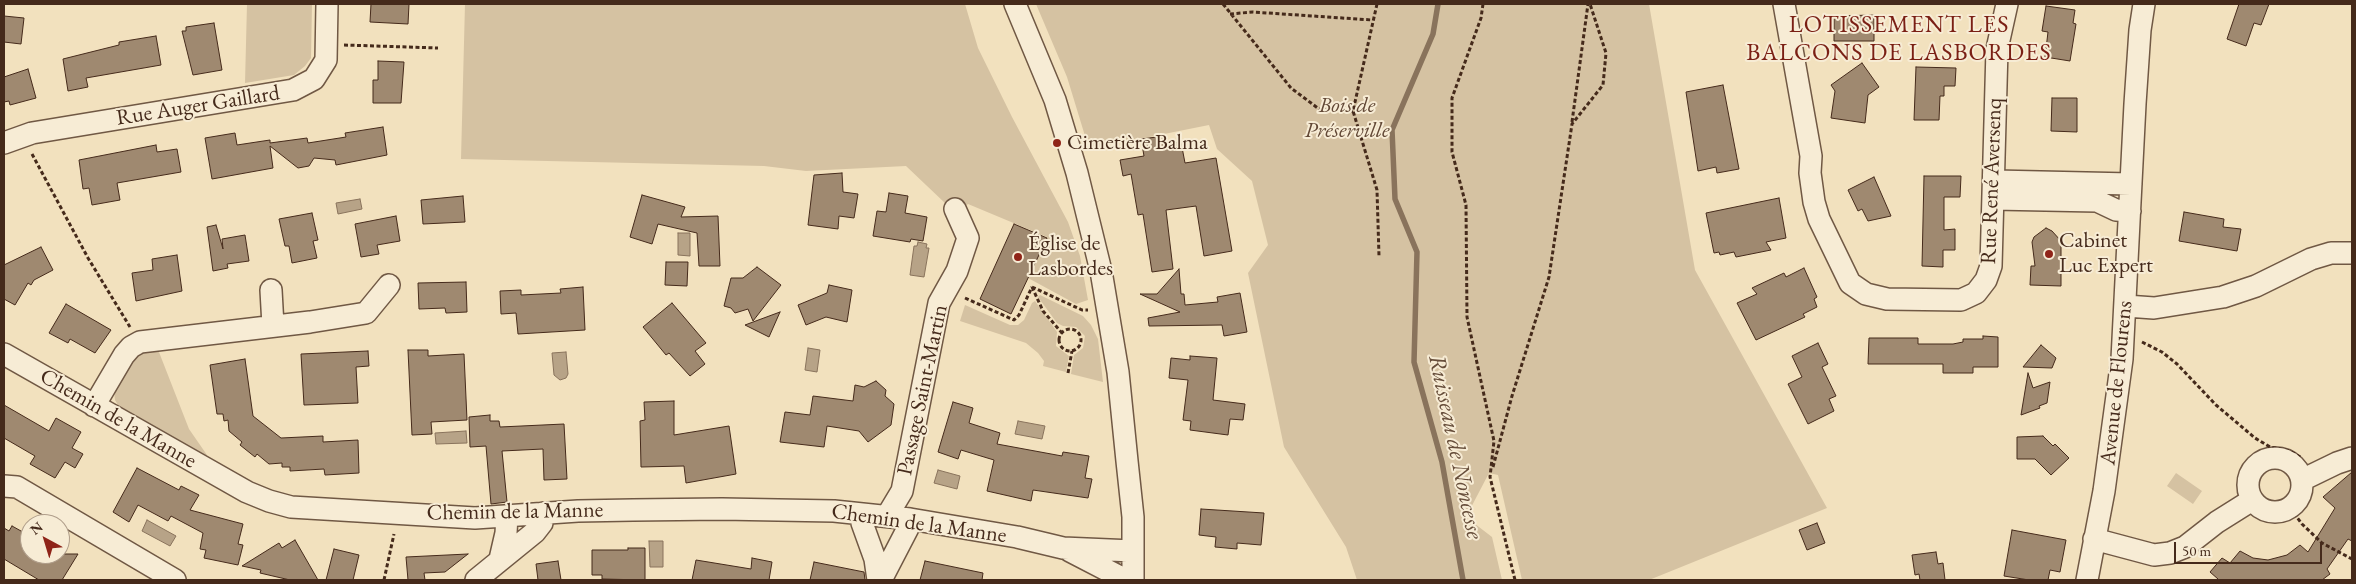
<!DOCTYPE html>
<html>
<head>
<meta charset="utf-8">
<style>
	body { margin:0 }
	#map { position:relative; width:2356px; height:584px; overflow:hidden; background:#f2e1be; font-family:"EB Garamond",serif }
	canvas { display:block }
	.frame { position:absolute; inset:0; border:5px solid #452a1b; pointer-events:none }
	.north { position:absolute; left:20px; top:514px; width:50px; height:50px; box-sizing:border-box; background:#f7ecd5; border:1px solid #b09e8b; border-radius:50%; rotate:321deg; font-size:14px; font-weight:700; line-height:20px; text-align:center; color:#452a1b }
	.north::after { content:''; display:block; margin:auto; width:18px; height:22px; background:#8f2418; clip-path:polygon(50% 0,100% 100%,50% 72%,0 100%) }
	.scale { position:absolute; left:2174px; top:542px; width:148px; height:22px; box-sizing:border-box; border:2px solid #452a1b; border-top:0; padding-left:6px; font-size:15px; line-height:18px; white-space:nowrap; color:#452a1b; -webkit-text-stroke:4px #f7ecd5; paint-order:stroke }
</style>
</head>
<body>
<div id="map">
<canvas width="2356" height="584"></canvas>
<div class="frame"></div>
<div class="north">N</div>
<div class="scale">50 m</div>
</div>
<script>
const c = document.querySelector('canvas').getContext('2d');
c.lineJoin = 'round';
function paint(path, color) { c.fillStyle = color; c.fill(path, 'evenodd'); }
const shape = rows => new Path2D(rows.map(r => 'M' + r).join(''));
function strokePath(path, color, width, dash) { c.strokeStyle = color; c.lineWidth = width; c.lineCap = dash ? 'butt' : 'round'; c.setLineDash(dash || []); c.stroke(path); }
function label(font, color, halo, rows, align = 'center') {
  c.font = font + ' "EB Garamond",serif'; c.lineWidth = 4; c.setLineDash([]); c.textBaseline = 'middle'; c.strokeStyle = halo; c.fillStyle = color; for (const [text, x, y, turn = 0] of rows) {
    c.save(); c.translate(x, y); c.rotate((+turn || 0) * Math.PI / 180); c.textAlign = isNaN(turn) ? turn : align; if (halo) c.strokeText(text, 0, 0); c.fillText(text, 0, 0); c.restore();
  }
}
const green = shape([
	[247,4,312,4,311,58,305,66,294,75,245,83],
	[465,4,965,4,978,48,1012,117,1068,222,1080,256,1088,300,1076,304,1028,278,1047,237,968,204,961,210,945,207,946,204,906,166,806,171,764,166,461,159],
	[1036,4,1649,4,1695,270,1827,508,1649,580,1522,580,1498,475,1489,473,1466,517,1492,537,1502,580,1357,580,1346,547,1284,447,1248,273,1268,245,1252,181,1217,149,1209,125,1089,149,1067,77],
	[1040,295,1083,316,1091,325,1098,339,1103,382,1071,374,1074,355,1083,348,1085,336,1076,327,1063,326,1057,323,1038,297],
	[1035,301,1057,332,1056,346,1069,356,1066,372,1043,366,1044,361,1038,353,1026,343,960,321,965,305,1010,325,1018,325,1024,320,1032,303],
	[157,347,189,429,207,455,201,455,119,407,115,400,114,391,135,353],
	[2176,473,2202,491,2193,504,2167,486]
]);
const water = shape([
	[360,199,362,209,338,214,336,203,360,199],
	[678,233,690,233,690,256,678,255,678,233],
	[918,242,927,244,926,248,929,248,924,277,910,275,914,246,917,246,918,242],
	[808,348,820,350,817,372,805,370,808,348],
	[566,352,568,374,566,378,560,380,554,375,552,353,566,352],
	[1018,421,1045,426,1042,439,1015,434,1018,421],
	[466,431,467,443,436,444,435,433,466,431],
	[938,470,960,476,957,489,934,483,938,470],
	[147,520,176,536,170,546,142,531,147,520],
	[649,541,663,541,663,567,650,567,649,541]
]);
const stream = shape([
	[1438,4,1433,34,1392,130,1395,199,1417,252,1414,362,1442,462,1463,580]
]);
const building = shape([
	[371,4,409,4,408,24,370,22,371,4],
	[2239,4,2269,4,2261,25,2254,23,2246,46,2227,39,2239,4],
	[2046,6,2075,10,2073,23,2076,24,2070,61,2045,57,2048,32,2042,31,2046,6],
	[1874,15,1874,41,1834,41,1834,16,1874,15],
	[4,16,24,18,21,44,4,42,4,16],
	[214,23,222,70,193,75,182,31,186,31,186,27,214,23],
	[156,36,161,65,86,78,88,87,68,91,63,59,119,45,119,42,156,36],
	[378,61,404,62,401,103,373,103,373,80,378,80,378,61],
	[1862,63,1879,87,1868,95,1865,123,1831,118,1835,91,1831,85,1862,63],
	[1916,67,1956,68,1955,86,1944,86,1944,96,1940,96,1939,120,1914,120,1916,67],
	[28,69,36,98,10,105,9,101,4,102,4,77,28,69],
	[1723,85,1739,169,1717,173,1716,167,1698,171,1686,92,1723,85],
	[2052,98,2077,98,2077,132,2051,131,2052,98],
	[383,127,387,155,336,165,335,160,314,158,309,166,298,168,270,146,273,168,212,179,205,138,235,133,237,145,270,140,270,143,307,138,308,143,346,137,345,133,383,127],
	[1165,136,1166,144,1181,142,1185,163,1216,158,1232,251,1204,256,1196,206,1166,210,1173,269,1152,272,1143,214,1138,215,1131,174,1123,176,1120,160,1144,156,1141,139,1165,136],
	[156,145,157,152,177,149,181,172,117,183,120,200,92,205,89,188,83,189,79,160,156,145],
	[842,173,843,192,858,194,854,218,839,216,838,229,808,225,814,175,842,173],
	[1924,176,1961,176,1960,197,1944,197,1944,230,1955,229,1955,250,1943,250,1943,267,1922,266,1924,176],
	[1874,177,1891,216,1868,221,1862,209,1858,211,1848,190,1874,177],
	[889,193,908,196,905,213,927,217,923,241,911,239,910,242,873,236,877,211,886,212,889,193],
	[642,195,685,207,681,217,718,216,720,266,699,266,697,233,658,224,652,244,630,237,642,195],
	[463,196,465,222,423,224,421,200,463,196],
	[1779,198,1786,238,1766,242,1771,250,1736,257,1734,252,1720,255,1719,252,1714,253,1706,213,1779,198],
	[2184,212,2224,219,2223,227,2241,229,2237,251,2179,241,2184,212],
	[312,213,318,240,313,241,317,258,292,263,289,246,285,246,279,219,312,213],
	[396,216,400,241,377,245,379,254,361,257,355,224,396,216],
	[1014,224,1047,238,1011,314,980,299,1014,224],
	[216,225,223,249,222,239,245,235,249,261,227,264,228,268,213,271,207,227,216,225],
	[2046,228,2052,231,2061,241,2061,286,2030,285,2031,266,2035,266,2032,242,2034,237,2046,228],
	[41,247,53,270,34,280,31,285,28,283,15,305,4,299,4,265,41,247],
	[177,255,182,291,136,301,132,273,153,270,152,259,177,255],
	[666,262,688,262,687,286,665,285,666,262],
	[757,267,781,285,753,321,748,309,735,313,731,308,724,306,731,278,743,278,757,267],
	[1804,268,1817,297,1814,299,1817,307,1803,314,1805,317,1756,340,1737,303,1757,294,1752,288,1784,273,1786,277,1804,268],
	[1179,269,1181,294,1184,294,1185,305,1218,302,1217,297,1240,293,1247,332,1224,336,1222,325,1149,326,1148,318,1180,312,1140,294,1157,294,1179,269],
	[466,282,467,312,446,313,445,308,419,309,418,283,466,282],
	[829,285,852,290,847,322,826,317,806,325,798,305,827,293,829,285],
	[583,287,585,330,518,334,516,313,501,314,500,291,521,290,521,295,561,293,560,289,583,287],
	[672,303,706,343,695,351,705,364,690,376,669,353,666,355,643,327,672,303],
	[66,304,111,330,95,353,70,339,68,343,49,333,66,304],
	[780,312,769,337,745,325,780,312],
	[1983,336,1998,337,1998,367,1973,367,1973,373,1943,373,1943,364,1868,364,1869,338,1918,338,1918,344,1953,344,1963,342,1963,339,1983,339,1983,336],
	[1818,343,1828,364,1822,367,1836,396,1829,399,1834,411,1808,424,1788,384,1802,377,1792,356,1818,343],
	[2041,345,2056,358,2052,368,2023,367,2041,345],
	[408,350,428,350,428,356,464,354,467,420,431,422,432,434,412,435,408,350],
	[368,351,369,366,356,367,358,403,304,405,301,354,368,351],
	[1190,356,1217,358,1213,400,1245,404,1243,420,1230,419,1228,435,1190,430,1191,421,1183,420,1188,380,1169,378,1171,358,1190,360,1190,356],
	[245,359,253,416,281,438,323,436,323,442,358,440,359,473,325,475,324,469,290,471,290,467,282,467,282,463,269,464,257,454,255,457,240,445,242,442,229,431,228,420,224,421,223,414,217,414,210,365,245,359],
	[2028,373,2033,388,2050,382,2047,403,2039,406,2040,408,2021,415,2028,373],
	[876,381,886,390,885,396,894,404,891,425,868,442,859,431,827,426,824,447,780,442,785,412,810,415,813,396,853,401,855,385,864,387,876,381],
	[674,401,674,435,729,426,736,474,686,483,684,466,641,467,640,421,645,420,644,402,674,401],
	[953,402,973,408,969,423,1000,433,997,444,1062,456,1063,452,1089,456,1085,478,1092,479,1088,498,1033,490,1031,501,987,491,994,460,961,450,958,459,938,452,953,402],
	[4,405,49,431,56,418,81,432,72,448,83,454,75,468,65,462,55,478,30,464,35,456,4,438,4,405],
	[490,415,490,421,499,421,500,427,564,424,567,479,544,480,543,449,502,451,507,502,491,504,486,446,470,447,469,417,490,415],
	[2043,436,2053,446,2055,444,2069,458,2051,475,2035,459,2017,459,2017,437,2043,436],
	[137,468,179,490,181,486,199,495,190,510,243,524,238,544,243,545,238,565,204,558,206,550,200,549,203,533,171,516,168,521,138,505,129,522,113,512,137,468],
	[2352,472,2352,541,2348,539,2327,569,2330,574,2322,580,2217,580,2218,579,2210,572,2222,558,2230,563,2240,551,2253,558,2268,560,2287,555,2300,545,2308,552,2335,508,2323,497,2352,472],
	[1201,509,1264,513,1261,545,1237,543,1237,549,1215,547,1216,537,1199,535,1201,509],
	[1817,523,1825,543,1807,550,1799,530,1817,523],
	[12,526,30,536,30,554,78,554,62,580,39,580,4,559,4,528,9,531,12,526],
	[2012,530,2066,540,2060,572,2050,570,2048,580,2029,580,2004,576,2012,530],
	[295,540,318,580,290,580,260,573,261,570,242,566,279,543,282,548,295,540],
	[628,548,645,548,645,580,602,579,602,575,592,575,592,550,628,550,628,548],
	[334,549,359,555,353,580,326,580,334,549],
	[1936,552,1938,564,1943,563,1945,580,1920,580,1919,574,1915,575,1912,555,1936,552],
	[468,554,445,572,424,573,425,580,408,580,406,557,468,554],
	[752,558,772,562,769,580,692,580,696,560,751,569,752,558],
	[558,561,561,580,538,580,536,564,558,561],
	[925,561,983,573,982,580,920,580,925,561],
	[814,562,864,572,865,580,810,580,814,562]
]);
const path = shape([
	[1223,4,1291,88,1319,109,1353,111],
	[1377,4,1353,111,1377,190,1379,256],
	[1483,4,1481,18,1452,98,1452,152,1466,205,1467,317,1494,441,1490,477,1515,580],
	[1230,14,1253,12,1372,20],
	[344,45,438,48],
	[1572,122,1588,4],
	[32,154,88,258,130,327],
	[1032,287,1082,310,1088,310],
	[1032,287,1043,311,1062,333],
	[965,298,1014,320,1019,315,1032,287],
	'1059 340a11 11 0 1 1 22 0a11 11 0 1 1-22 0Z',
	[2142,342,2162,352,2177,364,2216,405,2255,438,2270,447,2290,451,2302,458],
	[1068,373,1072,351],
	[1493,467,1512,396,1549,277,1572,124,1603,85,1606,53,1590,4],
	[2290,508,2302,524,2322,543,2352,559],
	[384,580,394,534]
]);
const minor = shape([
	[1015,4,1055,100,1077,173,1101,271,1118,372,1127,461,1133,517,1133,580],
	[1784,4,1811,156,1810,173,1814,202,1819,219,1850,283,1866,294,1887,299,1961,300,1976,293,1986,280,1991,266,1997,49,2007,4],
	[4,143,32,133,293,90,314,79,326,60,327,4],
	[1995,181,2131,184],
	[1994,199,2097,201,2116,210,2130,211],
	[271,290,273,326],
	[2126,306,2154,308,2223,297,2256,286,2311,259,2331,253,2352,253],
	[4,354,247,492,269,501,291,507,475,518,578,511,633,510,722,509,834,511,910,519,1017,537,1063,548,1133,551],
	[94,406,124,355,131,347,140,342,310,322,366,313,389,285],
	'2248 485a27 27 0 1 1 54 0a27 27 0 1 1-54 0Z',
	[2302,480,2337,463,2352,458],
	[4,486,17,487,175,580],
	[862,514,862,523,875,559,878,580],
	[887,516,902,491,939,303,957,271,968,238,955,209],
	[2094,539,2154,555,2170,553,2185,547,2217,522,2252,500],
	[1070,551,1126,580],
	[500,559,506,533,507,516],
	[476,580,535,532,542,523,543,513],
	[881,580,908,528,910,519],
	[2087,580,2104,491,2122,359,2135,104,2140,30,2144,4]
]);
const markers = [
	[1057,143,5,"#8f2418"],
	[2049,254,5,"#8f2418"],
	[1018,257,5,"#8f2418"]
];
const streetNames = [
	["Rue Auger Gaillard",198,106,-9],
	["Rue René Aversenq",1992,181,-88],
	["Avenue de Flourens",2117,383,-84],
	["Passage Saint-Martin",923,390,-78],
	["Chemin de la Manne",118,419,30],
	["Chemin de la Manne",515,512,-1],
	["Chemin de la Manne",919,524,8]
];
const parkNames = [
	["Bois de",1347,106],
	["Préserville",1347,131]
];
const poiNames = [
	["Cimetière Balma",1067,143],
	["Cabinet",2059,241],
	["Luc Expert",2059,266],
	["Église de",1028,244],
	["Lasbordes",1028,269]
];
const neighbourhoodNames = [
	["LOTISSEMENT LES",1899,25],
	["BALCONS DE LASBORDES",1899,53]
];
const waterNames = [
	["Ruisseau de Noncesse",1455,447,78]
];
paint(green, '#d5c2a2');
paint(water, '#b7a387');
strokePath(water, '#89735c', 1);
strokePath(stream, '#89735c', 5.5);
paint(building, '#9f8970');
strokePath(building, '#452a1b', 1);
strokePath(minor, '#705844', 24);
strokePath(path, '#452a1b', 3, [4, 2.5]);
strokePath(minor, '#f7ecd5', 21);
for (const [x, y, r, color] of markers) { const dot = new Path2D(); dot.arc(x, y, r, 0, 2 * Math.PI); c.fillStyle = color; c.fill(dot); strokePath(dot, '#f7ecd5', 2); }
label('22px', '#452a1b', '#f7ecd5', streetNames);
label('italic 22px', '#624836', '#f7ecd5', parkNames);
label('22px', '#452a1b', '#f7ecd5', poiNames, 'left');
c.letterSpacing = '1px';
label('24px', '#7a1f14', '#f7ecd5', neighbourhoodNames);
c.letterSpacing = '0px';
label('italic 24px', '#674e3b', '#f7ecd5', waterNames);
</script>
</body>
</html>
